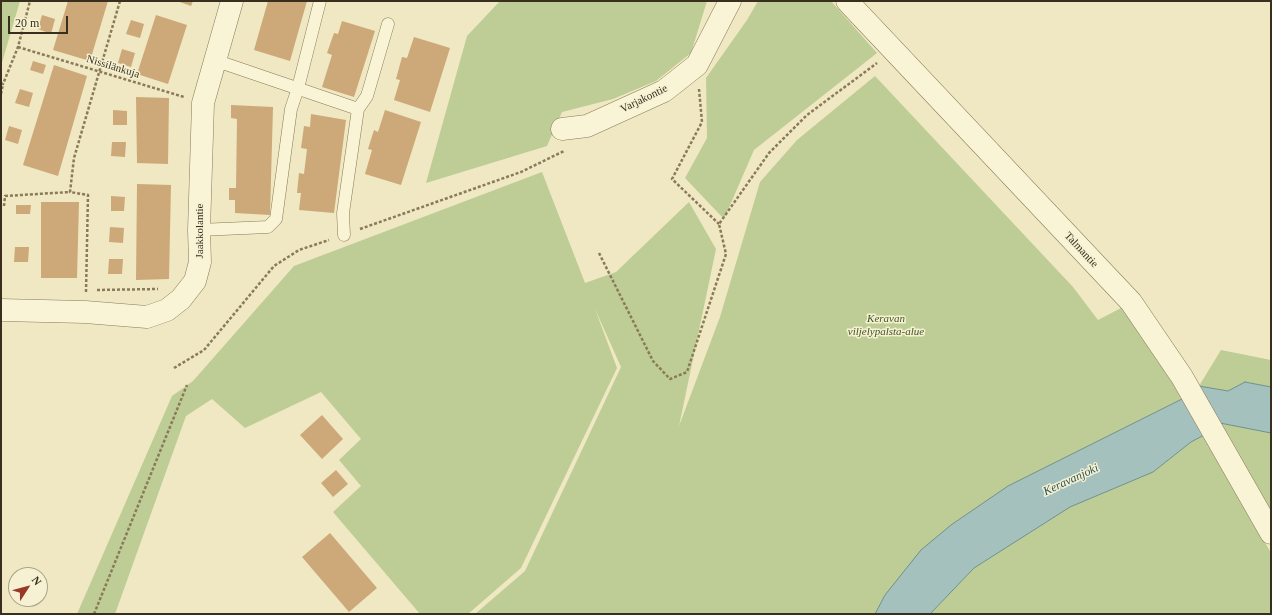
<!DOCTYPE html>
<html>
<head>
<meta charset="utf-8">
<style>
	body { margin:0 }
	#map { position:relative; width:1272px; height:615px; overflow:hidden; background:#efe8c2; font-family:"Times New Roman",serif }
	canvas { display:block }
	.frame { position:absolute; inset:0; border:2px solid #382f1e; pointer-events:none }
	.north { position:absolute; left:8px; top:567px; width:40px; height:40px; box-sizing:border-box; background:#f6f1d2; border:1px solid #aaa38a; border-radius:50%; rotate:54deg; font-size:11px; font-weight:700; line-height:16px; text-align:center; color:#382f1e }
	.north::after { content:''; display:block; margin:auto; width:14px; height:18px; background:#993828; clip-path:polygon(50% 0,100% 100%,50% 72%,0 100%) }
	.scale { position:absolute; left:8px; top:16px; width:60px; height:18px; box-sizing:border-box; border:2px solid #382f1e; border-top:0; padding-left:5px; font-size:12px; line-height:14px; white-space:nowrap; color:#382f1e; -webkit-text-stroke:3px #f6f1d2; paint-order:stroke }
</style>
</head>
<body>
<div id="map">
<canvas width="1272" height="615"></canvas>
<div class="frame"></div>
<div class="north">N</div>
<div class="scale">20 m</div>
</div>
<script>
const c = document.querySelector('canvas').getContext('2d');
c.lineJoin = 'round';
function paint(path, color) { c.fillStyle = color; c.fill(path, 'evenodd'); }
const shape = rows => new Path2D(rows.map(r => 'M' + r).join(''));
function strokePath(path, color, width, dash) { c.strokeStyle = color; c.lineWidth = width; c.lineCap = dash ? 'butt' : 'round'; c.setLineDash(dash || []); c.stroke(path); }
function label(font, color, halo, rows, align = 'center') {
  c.font = font + ' "Times New Roman",serif'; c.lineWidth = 3; c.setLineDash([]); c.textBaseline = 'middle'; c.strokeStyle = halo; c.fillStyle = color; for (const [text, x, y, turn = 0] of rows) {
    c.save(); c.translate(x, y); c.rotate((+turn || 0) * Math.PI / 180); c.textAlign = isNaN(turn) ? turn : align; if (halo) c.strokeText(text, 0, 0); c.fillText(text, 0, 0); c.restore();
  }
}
const green = shape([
	[1,1,20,1,1,66],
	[500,1,707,1,691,53,656,81,613,99,562,112,547,146,426,183,467,36],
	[758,1,831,1,877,53,754,150,724,219,685,178,707,138,706,78,747,20],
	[875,76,1073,287,1098,320,1123,307,1184,398,1008,486,951,525,885,595,875,614,475,614,525,571,621,367,595,309,617,368,521,568,468,614,420,614,333,512,361,486,339,460,361,439,321,392,245,428,212,399,186,416,115,614,77,614,172,396,193,381,294,266,542,172,585,283,616,272,689,202,716,249,679,426,720,317,760,182,797,140],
	[1221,350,1271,360,1271,387,1245,382,1228,391,1199,386],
	[1220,423,1271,433,1271,513],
	[1204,435,1271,553,1271,614,930,614,974,568,1070,507,1153,472,1191,442]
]);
const water = shape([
	[1245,382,1271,387,1271,433,1220,423,1199,386,1228,391,1245,382],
	[1184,398,1204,435,1191,442,1153,472,1070,507,974,568,930,614,875,614,885,595,921,550,951,525,1008,486,1184,398]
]);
const building = shape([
	[68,1,108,1,90,61,53,50],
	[177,1,193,1,191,6],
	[268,1,307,1,290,61,254,50],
	[42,15,55,19,51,34,38,29],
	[156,15,187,25,168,84,137,74],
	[131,20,144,24,140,38,126,34],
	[342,21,375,31,354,97,322,87,332,55,327,53,334,33,338,34],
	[414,37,450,48,430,112,394,100,400,80,396,79,402,57,407,58],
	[122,49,135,53,131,67,118,63],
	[33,61,46,65,43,74,30,70],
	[54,65,87,76,58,176,23,165],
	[20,89,33,93,29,107,15,103],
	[136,97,169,98,168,164,137,163],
	[231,105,273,107,270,215,235,213,235,200,229,200,229,188,236,188,237,119,231,118],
	[113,110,127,111,127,125,113,125],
	[385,110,421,122,401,185,365,174,372,150,368,149,374,130,378,132],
	[311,114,346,120,334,213,299,210,301,193,297,193,299,173,304,174,307,149,301,148,304,126,310,127],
	[9,126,22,130,18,144,5,140],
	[112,142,126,142,125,157,111,156],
	[137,184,171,185,169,279,136,280],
	[111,196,125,197,124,211,111,211],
	[41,202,79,202,77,278,41,278],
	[16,205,31,205,30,214,16,214],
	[110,227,124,228,123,243,109,242],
	[15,247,29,247,28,262,14,262],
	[109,259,123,259,122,274,108,274],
	[322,415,343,439,322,459,300,435],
	[336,470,348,484,333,497,321,483],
	[330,533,377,588,349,612,302,557]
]);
const path = shape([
	[18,47,184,97],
	[1,83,3,84,18,47,30,1],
	[699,89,702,122,672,179,719,224],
	[1,94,3,84],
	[4,206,5,196,70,192],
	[360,229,521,172,564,151],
	[599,253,653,361,670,379,687,372,726,254,719,224,769,153,807,115,877,63],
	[97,290,158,289],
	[86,292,88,195,70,192,74,158,120,1],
	[174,368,204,350,274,266,299,250,329,240],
	[94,614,187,385]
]);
const lane = shape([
	[214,60,358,109],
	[199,230,268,227,276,219,291,109,298,88,320,1],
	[344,235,343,213,358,109,367,96,388,24]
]);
const street = shape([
	[847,1,1131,302,1182,377,1271,533],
	[562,129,587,126,664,91,697,65,730,1],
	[1,310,85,312,147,317,167,310,181,299,195,281,200,262,199,230,203,103,232,1]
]);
const streetNames = [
	["Nissilänkuja",113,67,17],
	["Varjakontie",644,99,-26],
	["Jaakkolantie",200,231,-90],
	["Talmantie",1081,250,47]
];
const parkNames = [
	["Keravan",886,319],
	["viljelypalsta-alue",886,332]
];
const waterNames = [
	["Keravanjoki",1071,480,-25]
];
paint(green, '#becd96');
paint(water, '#a5c1bd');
strokePath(water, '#6c908c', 1);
paint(building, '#cda878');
strokePath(lane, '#897a59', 13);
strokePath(street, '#897a59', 23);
strokePath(path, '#897a59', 2.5, [3, 2]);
strokePath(lane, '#f9f4d6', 12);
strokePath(street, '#f9f4d6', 22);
label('11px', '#382f1e', '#f6f1d2', streetNames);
label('italic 11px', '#415524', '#f6f1d2', parkNames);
label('italic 12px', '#2d5558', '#f6f1d2', waterNames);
</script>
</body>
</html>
